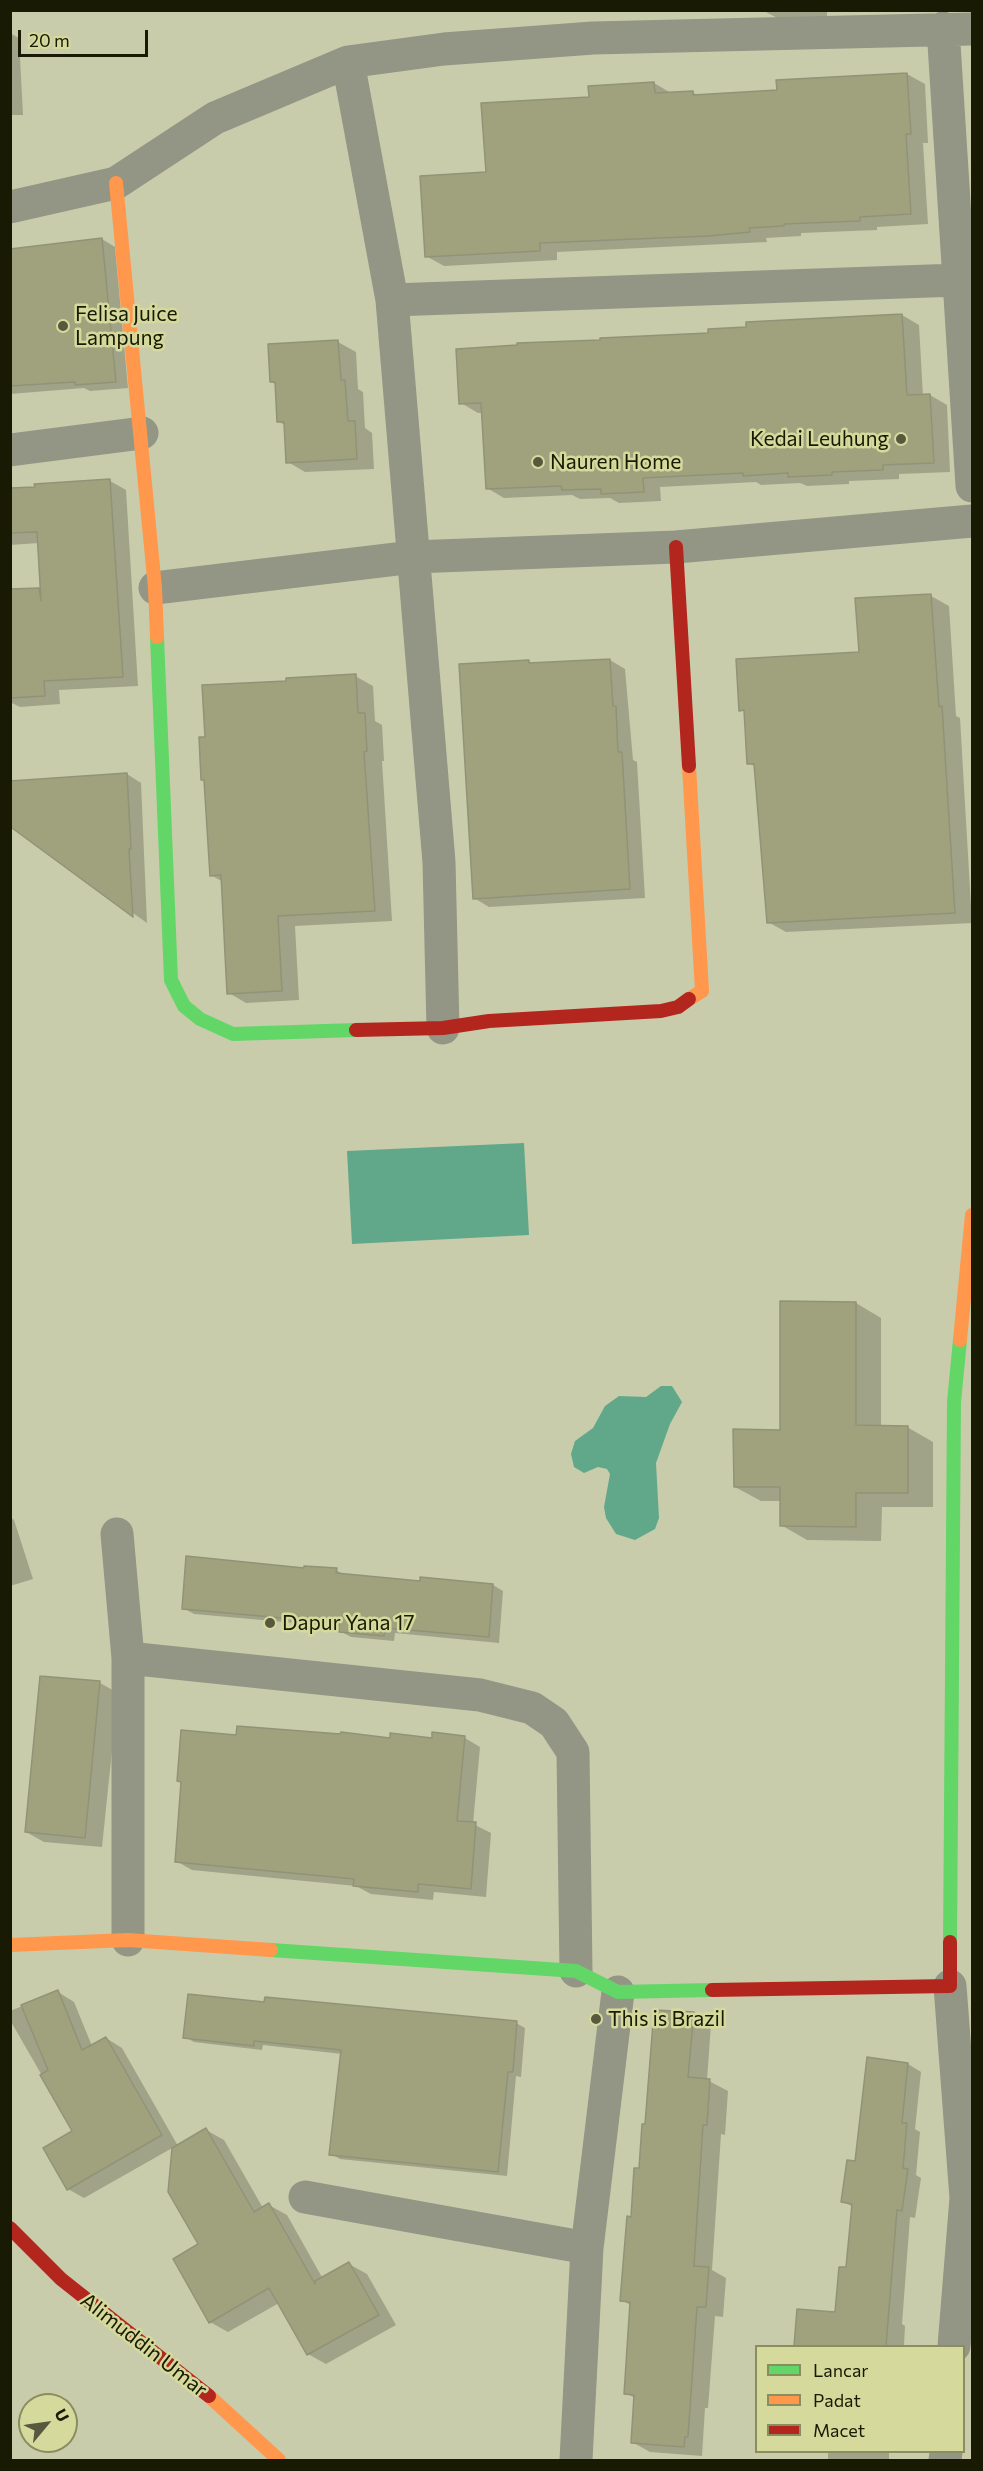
<!DOCTYPE html>
<html>
<head>
<meta charset="utf-8">
<style>
	body { margin:0 }
	#map { position:relative; width:983px; height:2471px; overflow:hidden; background:#c9ccaa; font-family:Commissioner,sans-serif }
	canvas { display:block }
	.frame { position:absolute; inset:0; border:12px solid #191a03; pointer-events:none }
	.legend { position:absolute; left:755px; top:2345px; width:210px; height:108px; box-sizing:border-box; background:#d5da9c; border:2px solid #8a8d5f; margin:0; padding:8px 10px; list-style:none; font-size:18px; color:#191a03 }
	.legend li { display:flex; align-items:center; gap:12px; height:30px }
	.legend b { width:30px; border:2px solid #8a8d5f }
	.north { position:absolute; left:18px; top:2393px; width:60px; height:60px; box-sizing:border-box; background:#d5da9c; border:2px solid #8a8d5f; border-radius:50%; rotate:61deg; font-size:16px; font-weight:700; line-height:24px; text-align:center; color:#191a03 }
	.north::after { content:''; display:block; margin:auto; width:21px; height:27px; background:#57583d; clip-path:polygon(50% 0,100% 100%,50% 72%,0 100%) }
	.scale { position:absolute; left:18px; top:30px; width:130px; height:27px; box-sizing:border-box; border:3px solid #191a03; border-top:0; padding-left:8px; font-size:18px; line-height:21px; white-space:nowrap; color:#191a03; -webkit-text-stroke:4px #d5da9c; paint-order:stroke }
</style>
</head>
<body>
<div id="map">
<canvas width="983" height="2471"></canvas>
<div class="frame"></div>
<ul class="legend">
<li><b style="height:8px;background:#63d668"></b>Lancar</li>
<li><b style="height:8px;background:#ff974d"></b>Padat</li>
<li><b style="height:8px;background:#b3261e"></b>Macet</li>
</ul>
<div class="north">U</div>
<div class="scale">20 m</div>
</div>
<script>
const c = document.querySelector('canvas').getContext('2d');
c.lineJoin = 'round';
function paint(path, color) { c.fillStyle = color; c.fill(path, 'evenodd'); }
const shape = rows => new Path2D(rows.map(r => 'M' + r).join(''));
function strokePath(path, color, width, dash) { c.strokeStyle = color; c.lineWidth = width; c.lineCap = dash ? 'butt' : 'round'; c.setLineDash(dash || []); c.stroke(path); }
function label(font, color, halo, rows, align = 'center') {
  c.font = font + ' Commissioner,sans-serif'; c.lineWidth = 5; c.setLineDash([]); c.textBaseline = 'middle'; c.strokeStyle = halo; c.fillStyle = color; for (const [text, x, y, turn = 0] of rows) {
    c.save(); c.translate(x, y); c.rotate((+turn || 0) * Math.PI / 180); c.textAlign = isNaN(turn) ? turn : align; if (halo) c.strokeText(text, 0, 0); c.fillText(text, 0, 0); c.restore();
  }
}
const water = shape([
	[524,1143,529,1235,352,1244,347,1151],
	[661,1386,672,1386,682,1402,670,1424,656,1463,659,1518,655,1529,635,1540,616,1534,606,1518,604,1507,610,1474,607,1469,598,1467,584,1473,574,1467,571,1454,575,1441,593,1428,605,1406,619,1396,646,1397]
]);
const shadow = shape([
	[827,10,827,19,781,20,764,11],
	[10,33,19,38,23,115,10,115],
	[907,74,925,84,928,143,923,143,928,224,877,227,877,230,801,233,801,236,766,238,767,242,557,252,557,260,444,266,426,256,487,173,590,98,654,83,671,93,692,92,699,96,778,92],
	[102,239,115,247,128,388,90,391,84,388,10,394,10,250],
	[902,315,919,325,923,396,930,395,947,405,950,472,899,474,899,479,849,481,849,484,807,486,800,483,761,485,756,482,660,487,661,501,619,503,610,498,580,499,572,495,504,498,487,488,483,413,478,413,461,403,709,334],
	[338,342,356,352,358,389,363,392,365,428,372,433,374,469,305,472,288,462,286,426,278,421,277,385,271,382],
	[110,481,126,490,138,686,59,690,60,704,20,707,10,702,10,604,42,603,39,543,10,545,10,490],
	[931,596,949,606,956,716,960,718,972,923,786,932,768,922,756,767,749,763,746,713,741,710,860,653],
	[610,660,625,669,633,760,637,762,645,898,489,907,474,898,529,661,535,665],
	[355,676,373,686,375,721,382,725,384,761,382,761,392,921,295,926,299,1000,246,1003,229,993,223,882,211,875,206,781,203,779,207,738,288,682],
	[127,774,141,783,147,923,13,828],
	[856,1303,881,1318,881,1427,907,1427,933,1442,933,1507,882,1507,881,1541,807,1540,781,1525,781,1501,761,1501,735,1487,781,1431],
	[10,1517,14,1520,33,1579,10,1586],
	[305,1570,336,1570,347,1576,421,1583,493,1585,503,1591,499,1643,395,1633,394,1641,351,1637,340,1631,341,1627,194,1614,183,1608],
	[42,1677,100,1683,118,1693,102,1847,44,1842,26,1832],
	[238,1736,391,1739,465,1738,480,1747,473,1824,491,1833,486,1897,434,1892,433,1900,371,1894,356,1886,192,1870,176,1861,182,1783,178,1781],
	[58,1992,74,2002,92,2046,106,2038,122,2048,178,2146,206,2130,224,2140,263,2208,269,2205,287,2215,323,2279,349,2264,367,2274,396,2325,326,2364,308,2354,279,2303,228,2332,210,2322,200,2245,174,2147,84,2198,68,2189,74,2131,10,2020,10,2011],
	[266,2004,516,2023,525,2028,521,2077,516,2076,507,2176,340,2159,331,2154,342,2054,263,2045,262,2050,194,2042,185,2037],
	[694,2013,711,2024,707,2080,728,2091,725,2135,721,2134,712,2270,726,2278,723,2317,715,2316,708,2408,705,2408,702,2456,650,2452,632,2442,635,2398,626,2393,632,2306,622,2300,646,2126],
	[908,2064,921,2072,915,2129,920,2132,916,2175,921,2178,915,2218,910,2217,902,2324,905,2326,904,2346,795,2346,798,2311,836,2314,847,2269,853,2207,842,2201,856,2162],
	[828,2452,889,2452,889,2460,828,2460]
]);
const building = shape([
	[907,73,911,134,906,134,911,214,860,217,860,221,784,224,784,226,749,228,750,232,709,236,540,243,540,251,425,257,420,176,486,172,481,103,589,97,588,86,654,82,655,93,693,91,693,95,777,90,776,80,907,73],
	[102,238,116,382,75,385,75,382,10,386,10,249,102,238],
	[902,314,907,395,930,394,934,463,883,465,883,470,832,472,832,475,788,477,788,473,743,476,743,473,643,478,644,492,601,494,601,489,562,490,561,486,486,489,481,403,459,404,456,349,517,345,517,343,600,340,600,338,708,333,708,329,746,327,746,322,902,314],
	[338,340,341,380,345,380,348,421,355,421,357,459,286,463,284,422,277,422,275,382,270,382,268,344,338,340],
	[110,479,123,677,44,681,45,696,10,698,10,589,39,588,41,601,37,532,10,533,10,488,35,487,34,484,110,479],
	[931,594,939,707,942,706,955,913,767,923,754,764,747,764,744,710,739,711,736,659,859,652,855,598,931,594],
	[610,659,613,706,616,706,618,752,622,752,630,889,473,899,459,664,529,660,529,663,610,659],
	[356,674,358,713,365,713,367,751,364,752,375,911,278,916,282,991,227,994,221,875,210,876,204,780,201,780,199,737,205,737,202,685,286,681,286,678,356,674],
	[127,773,131,849,129,849,133,917,12,828,10,818,10,781,127,773],
	[780,1301,856,1302,856,1425,908,1426,908,1493,856,1493,856,1527,780,1526,780,1487,734,1487,733,1429,780,1430,780,1301],
	[186,1556,304,1568,304,1566,337,1568,336,1573,420,1581,420,1577,493,1584,489,1637,385,1628,384,1636,339,1632,339,1623,182,1609,186,1556],
	[40,1676,100,1681,85,1838,25,1832,40,1676],
	[237,1726,340,1734,341,1732,390,1738,390,1733,432,1738,432,1732,465,1736,457,1821,476,1822,471,1889,418,1884,418,1892,353,1886,354,1879,175,1862,181,1782,177,1781,181,1730,236,1735,237,1726],
	[58,1990,82,2050,106,2037,162,2135,67,2190,43,2148,72,2131,40,2075,48,2070,21,2005,58,1990],
	[188,1994,264,2002,265,1997,517,2021,513,2072,508,2072,498,2172,329,2155,341,2050,254,2041,254,2046,183,2038,188,1994],
	[654,2010,694,2012,688,2077,710,2079,707,2125,703,2125,694,2266,709,2267,706,2307,697,2307,688,2437,685,2437,684,2447,631,2443,634,2395,624,2394,630,2302,620,2301,627,2216,631,2217,634,2168,639,2168,642,2124,645,2124,654,2010],
	[867,2057,908,2063,902,2123,907,2123,903,2168,908,2169,902,2211,897,2210,886,2346,794,2346,797,2309,835,2312,839,2267,846,2267,852,2204,841,2202,847,2160,855,2161,867,2057],
	[206,2128,254,2212,269,2203,315,2284,315,2281,349,2262,379,2315,307,2355,269,2288,209,2323,173,2259,198,2244,168,2192,172,2148,206,2128]
]);
const street = shape([
	[943,28,972,486],
	[348,62,392,300,439,862,443,1028],
	[10,207,116,183,215,118,348,62,444,49,593,38,972,29],
	[392,300,958,280],
	[10,450,142,433],
	[155,588,413,557,676,547,972,521],
	[117,1534,128,1658,128,1940],
	[128,1658,480,1695,532,1708,554,1723,573,1752,576,1971],
	[950,1986,966,2198,954,2346],
	[305,2197,587,2248],
	[576,2460,587,2248,618,1992],
	[945,2460,946,2452]
]);
const fast = shape([
	[157,637,171,980,184,1006,200,1019,233,1034,356,1030],
	[950,1942,954,1402,960,1340],
	[271,1950,576,1971,618,1992,712,1990]
]);
const slow = shape([
	[116,183,155,588,157,637],
	[689,766,702,991,689,999],
	[960,1340,972,1215],
	[10,1945,128,1940,271,1950],
	[209,2396,279,2460]
]);
const jam = shape([
	[676,547,689,766],
	[356,1030,443,1028,489,1021,661,1011,678,1007,689,999],
	[712,1990,950,1986,950,1942],
	[10,2228,61,2279,209,2396]
]);
const markers = [
	[63,326,6,"#57583d"],
	[901,439,6,"#57583d"],
	[538,462,6,"#57583d"],
	[270,1623,6,"#57583d"],
	[596,2019,6,"#57583d"]
];
const poiNames = [
	["Felisa Juice",75,314],
	["Lampung",75,338],
	["Kedai Leuhung",889,439,"right"],
	["Nauren Home",550,462],
	["Dapur Yana 17",282,1623],
	["This is Brazil",608,2019]
];
const streetNames = [
	["Alimuddin Umar",144,2345,38]
];
paint(water, '#61a88b');
paint(shadow, '#0003');
paint(building, '#9fa27d');
strokePath(building, '#919378', 1.5);
strokePath(street, '#939585', 33);
strokePath(fast, '#63d668', 14);
strokePath(slow, '#ff974d', 14);
strokePath(jam, '#b3261e', 14);
for (const [x, y, r, color] of markers) { const dot = new Path2D(); dot.arc(x, y, r, 0, 2 * Math.PI); c.fillStyle = color; c.fill(dot); strokePath(dot, '#d5da9c', 2); }
label('21px', '#191a03', '#d5da9c', poiNames, 'left');
label('21px', '#191a03', '#d5da9c', streetNames);
</script>
</body>
</html>
